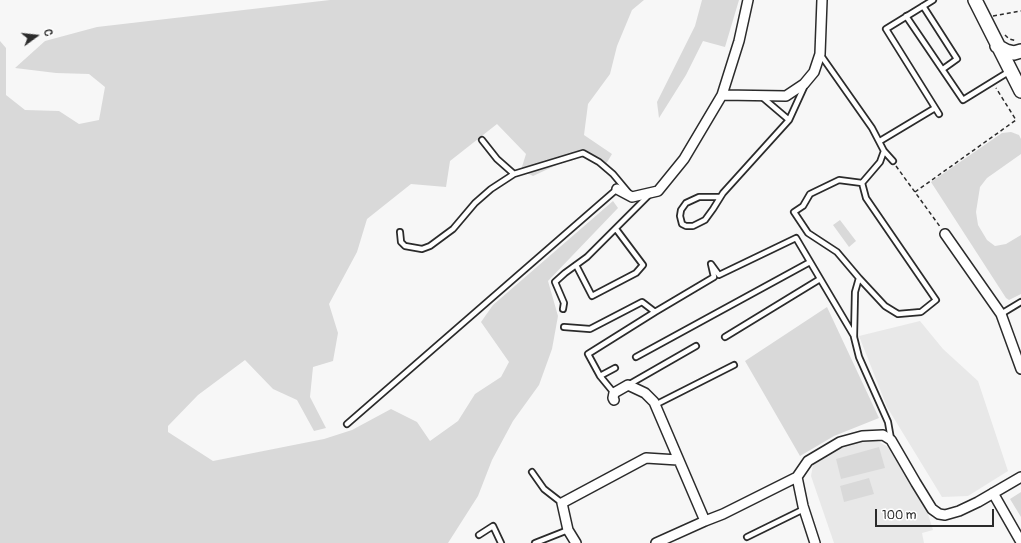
<!DOCTYPE html>
<html>
<head>
<meta charset="utf-8">
<style>
	body { margin:0 }
	#map { position:relative; width:1021px; height:543px; overflow:hidden; background:#f7f7f7; font-family:Pangolin,sans-serif }
	canvas { display:block }
	.north { position:absolute; left:16px; top:16px; width:40px; height:40px; -webkit-text-stroke:3px #fff; paint-order:stroke; rotate:75deg; font-size:11px; font-weight:700; line-height:16px; text-align:center; color:#2b2b2b }
	.north::after { content:''; display:block; margin:auto; width:14px; height:18px; background:#2b2b2b; clip-path:polygon(50% 0,100% 100%,50% 72%,0 100%) }
	.scale { position:absolute; left:875px; top:509px; width:119px; height:18px; box-sizing:border-box; border:2px solid #2b2b2b; border-top:0; padding-left:5px; font-size:12px; line-height:14px; white-space:nowrap; color:#2b2b2b; -webkit-text-stroke:3px #fff; paint-order:stroke }
</style>
</head>
<body>
<div id="map">
<canvas width="1021" height="543"></canvas>
<div class="north">С</div>
<div class="scale">100 m</div>
</div>
<script>
const c = document.querySelector('canvas').getContext('2d');
c.lineJoin = 'round';
function paint(path, color) { c.fillStyle = color; c.fill(path, 'evenodd'); }
const shape = rows => new Path2D(rows.map(r => 'M' + r).join(''));
function strokePath(path, color, width, dash) { c.strokeStyle = color; c.lineWidth = width; c.lineCap = dash ? 'butt' : 'round'; c.setLineDash(dash || []); c.stroke(path); }
const built = shape([
	[920,321,943,349,978,381,1008,471,968,496,942,497,887,407,859,336],
	[874,439,888,447,927,511,933,530,922,533,924,543,834,543,811,476,813,465,846,444]
]);
const green = shape([
	[330,0,644,0,632,10,617,46,610,74,588,104,584,135,612,154,606,164,578,155,533,176,521,170,526,154,497,124,450,161,446,187,411,184,367,219,357,252,329,304,338,333,333,361,313,367,310,397,326,428,314,431,297,400,273,389,245,360,198,395,168,426,168,432,213,461,324,439,352,430,391,409,417,422,430,441,458,421,475,394,501,377,509,362,481,322,493,305,613,201,618,208,548,281,558,316,552,349,539,385,513,421,492,460,478,496,448,543,0,543,0,41,6,48,6,95,25,110,59,111,79,124,99,120,105,87,89,74,56,73,15,68,45,41,97,27],
	[702,0,739,0,725,47,703,41,686,75,659,118,657,102,695,26],
	[1011,132,1019,135,1021,139,1021,154,987,178,980,187,976,212,978,225,987,240,995,246,1006,244,1021,235,1021,294,1009,300,1006,298,931,182,1002,133],
	[840,220,856,241,849,247,833,225],
	[827,307,879,418,834,436,800,456,745,361],
	[879,447,885,468,841,479,836,459],
	[869,478,874,494,844,502,840,486],
	[1021,492,1021,517,1010,499]
]);
const path = shape([
	[993,16,1021,11],
	[1005,35,1009,39,1017,41],
	[896,166,941,228],
	[915,192,1016,120,996,88]
]);
const lane = shape([
	[933,0,886,29,939,114],
	[923,6,957,59,943,69],
	[906,16,963,100,1010,71],
	[820,54,872,128,884,151,893,161],
	[762,97,789,120],
	[482,140,497,159,514,174,583,153,599,162,613,174,628,192],
	[880,141,935,108],
	[884,151,880,162,862,183,866,198,936,300,921,312,898,314,885,306,859,278,855,292,854,337,859,357,888,422,891,439],
	[720,197,699,197,686,203,681,210,680,216,682,224,686,226,693,226,705,220,713,209,723,193,789,120,805,85],
	[400,232,401,242,405,246,422,249,430,246,453,229,475,203,491,189,514,174],
	[576,265,592,296,636,273,643,265,616,229],
	[859,278,837,252,808,233,794,212,803,206,810,194,839,180,862,183],
	[563,309,564,303,555,282,565,273,587,257,650,194],
	[1001,314,1021,302],
	[564,327,590,329,642,302,655,312,714,277,711,264,719,275,796,238,854,336],
	[725,337,820,279],
	[636,357,810,262],
	[600,376,588,354,655,312],
	[628,385,696,346],
	[614,393,600,376,615,368],
	[655,405,734,365],
	[347,424,617,189],
	[532,472,544,489,562,503],
	[479,535,493,526,501,543],
	[747,537,804,509],
	[535,543,568,530]
]);
const street = shape([
	[722,95,786,96,804,84,814,72,820,54,822,0],
	[617,189,632,197,658,191,684,159,722,95,739,41,748,0],
	[945,234,1001,314,1021,369],
	[614,400,613,398,614,393,628,385,645,393,654,402,705,521,723,514,797,477],
	[993,493,1021,542],
	[576,543,568,530,562,503,646,458,678,460],
	[656,543,705,521],
	[815,543,803,506,797,477,808,461,840,442,862,436,883,435,891,440,916,483,932,509,939,514,945,515,959,511,978,502,1021,477]
]);
const secondary = shape([
	[975,0,1021,91],
	[997,46,1006,51,1014,53,1021,51]
]);
paint(built, '#e8e8e8');
paint(green, '#d9d9d9');
strokePath(lane, '#2b2b2b', 8);
strokePath(street, '#2b2b2b', 12);
strokePath(secondary, '#2b2b2b', 16);
strokePath(path, '#2b2b2b', 1.5, [4, 3]);
strokePath(lane, '#fff', 4.5);
strokePath(street, '#fff', 9);
strokePath(secondary, '#fff', 13);
</script>
</body>
</html>
